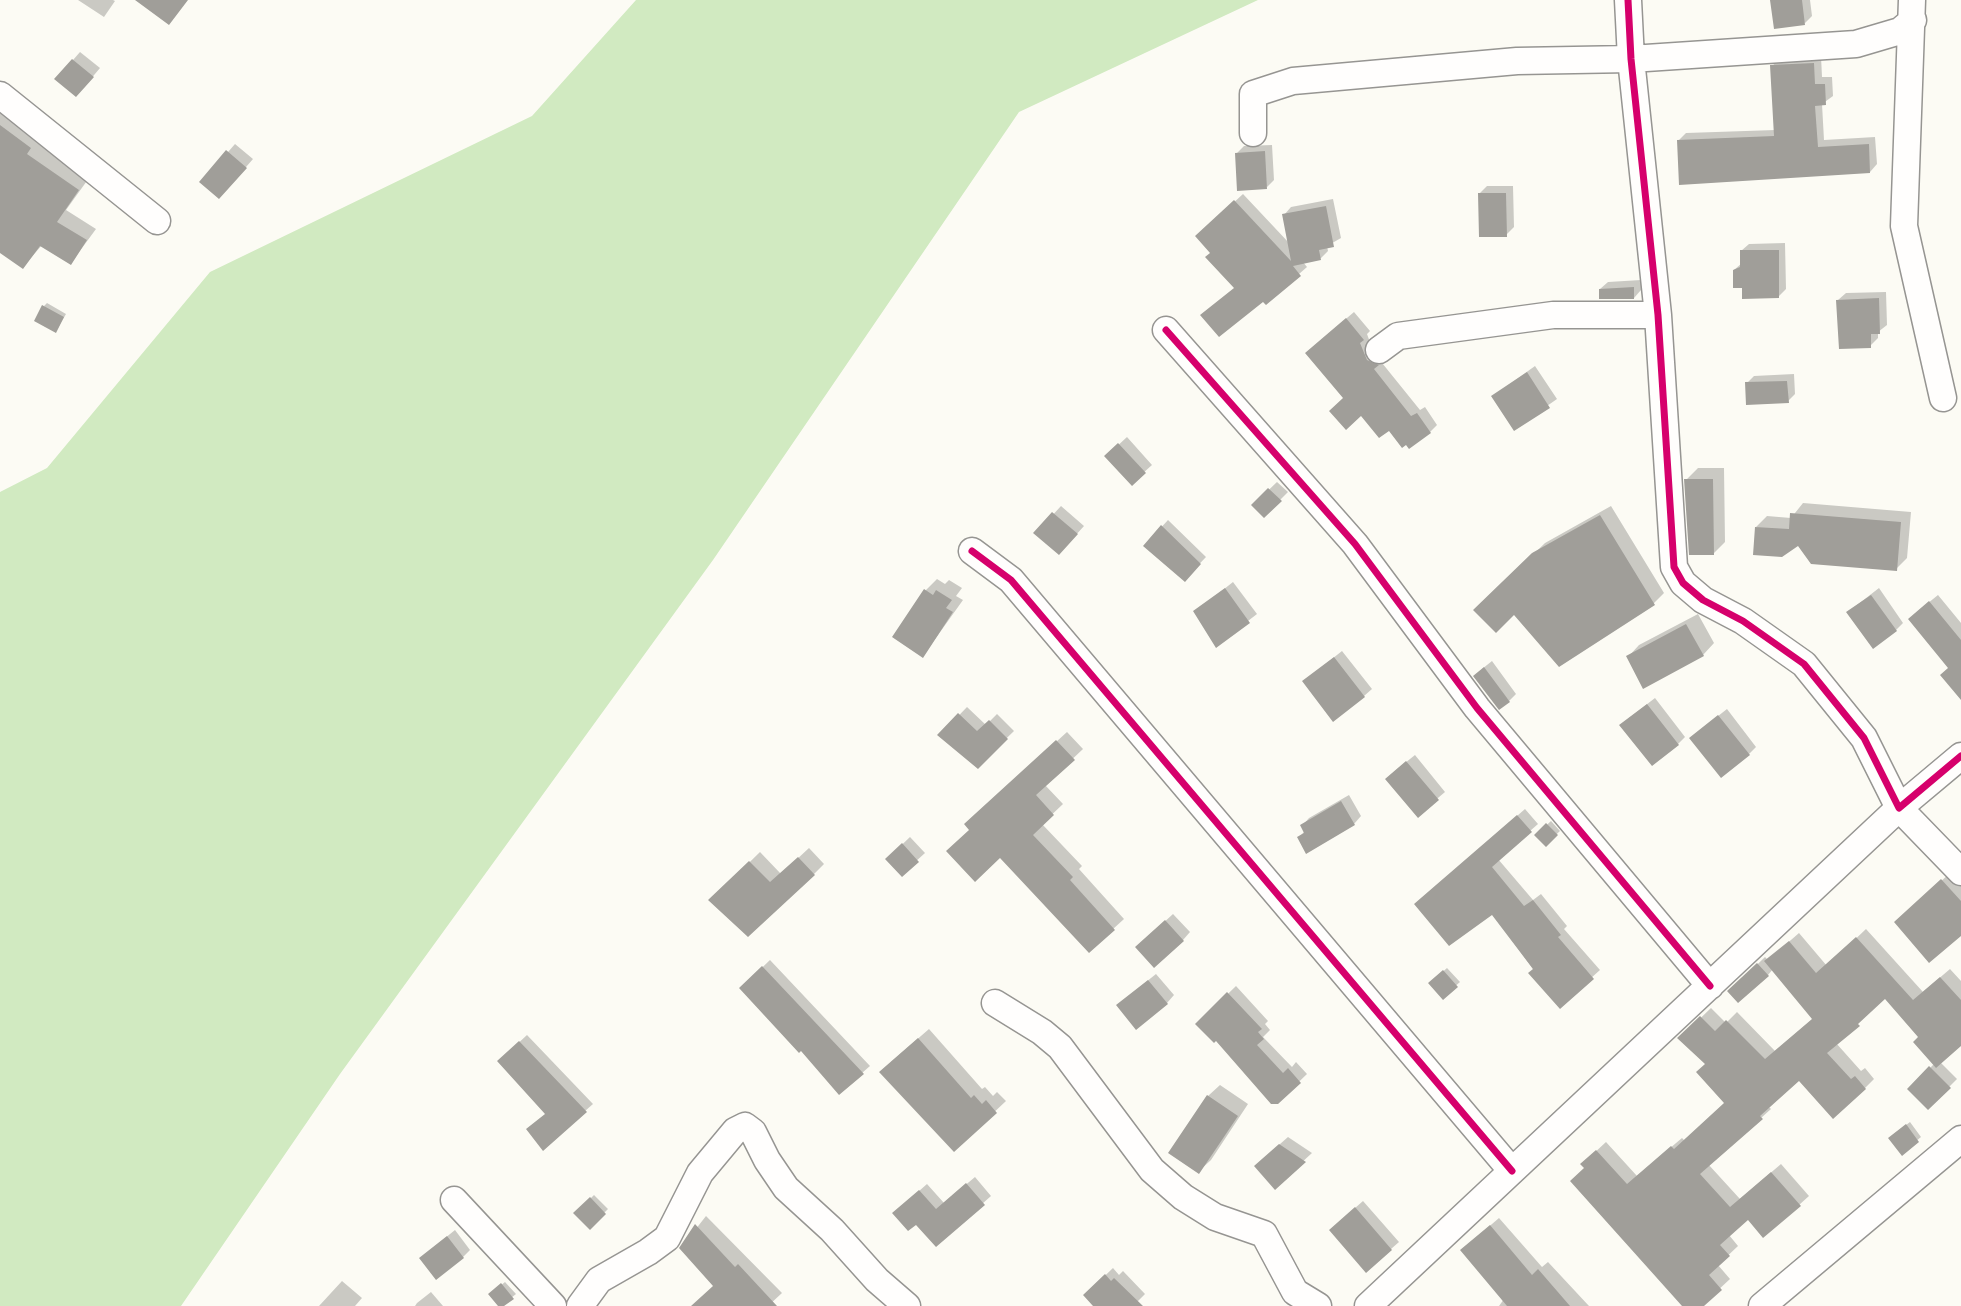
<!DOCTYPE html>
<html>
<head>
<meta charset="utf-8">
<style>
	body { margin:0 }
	canvas { display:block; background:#fcfbf4 }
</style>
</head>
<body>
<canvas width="1961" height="1306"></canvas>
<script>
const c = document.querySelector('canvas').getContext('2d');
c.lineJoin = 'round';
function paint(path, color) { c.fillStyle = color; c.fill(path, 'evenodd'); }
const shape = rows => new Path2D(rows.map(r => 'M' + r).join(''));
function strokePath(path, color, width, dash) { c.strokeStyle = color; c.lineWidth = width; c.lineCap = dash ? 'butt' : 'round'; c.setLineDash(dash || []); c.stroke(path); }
const forest = shape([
	[636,0,1258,0,1019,112,713,560,340,1074,181,1306,0,1306,0,492,47,468,210,272,532,116]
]);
const shadow = shape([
	[78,0,113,0,115,1,104,17],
	[1772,0,1810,0,1812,16,1805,23],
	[80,52,100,68,84,87,73,60],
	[1821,56,1822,77,1832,77,1833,96,1822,104,1824,140,1875,137,1877,164,1870,172,1678,141,1686,133,1775,130,1772,66,1780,59],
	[4,109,41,136,36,142,89,178,66,210,96,229,71,263,42,245,23,267,0,252,0,113],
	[235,144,253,159,226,190,228,152],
	[1272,145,1274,180,1267,187,1237,153,1244,146],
	[1487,186,1513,186,1514,227,1506,235,1479,194],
	[1243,194,1290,244,1284,215,1291,207,1333,199,1341,238,1327,246,1328,251,1321,258,1303,262,1307,267,1266,303,1235,287,1212,252,1205,229],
	[1785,243,1786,289,1779,296,1744,286,1734,270,1742,263,1741,251,1749,244],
	[1641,280,1641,290,1634,298,1600,289,1608,282],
	[1886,292,1887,325,1878,332,1878,338,1870,346,1838,300,1846,293],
	[47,303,66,314,58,328,44,306],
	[1354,312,1370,331,1367,334,1374,353,1420,410,1425,407,1437,425,1430,432,1389,428,1345,397,1314,346],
	[1535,366,1557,399,1514,429,1493,396],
	[1794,374,1795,394,1788,401,1747,383,1754,376],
	[1127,437,1152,465,1132,483,1114,449],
	[1698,468,1724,468,1725,542,1714,553,1686,480],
	[1277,482,1288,492,1264,516,1253,505],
	[1803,503,1911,512,1907,558,1896,569,1799,543,1756,527,1767,516,1791,518],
	[1061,506,1084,526,1066,546,1036,533],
	[1611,506,1664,593,1654,603,1514,612,1476,610,1545,543],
	[1168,520,1206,557,1185,579,1145,545],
	[937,579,945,584,949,580,962,588,956,596,963,600,923,656,926,590],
	[1233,582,1257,614,1217,645,1195,612],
	[1879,588,1903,623,1896,630,1848,612],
	[1938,595,1961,623,1961,697,1949,668,1917,612],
	[1698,614,1714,643,1703,655,1628,657,1639,645],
	[1342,651,1372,689,1364,696,1304,681],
	[1492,661,1516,694,1509,701,1482,669],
	[1655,698,1685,737,1678,744,1629,718],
	[967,707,986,725,997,714,1014,731,978,766,940,735],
	[1727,709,1756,747,1749,754,1699,731],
	[1067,732,1083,749,1045,785,1063,804,1042,824,1082,866,1079,869,1124,919,1089,951,1000,856,971,829,976,815],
	[1415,755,1445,792,1418,815,1395,771],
	[1349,795,1361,816,1354,824,1299,837,1305,831,1302,826,1309,818],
	[1525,809,1538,824,1498,859,1533,900,1541,894,1567,926,1564,929,1600,970,1560,1006,1492,913,1424,897],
	[1551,821,1560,831,1546,844,1536,835],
	[910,837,925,853,902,874,887,859],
	[809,848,824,864,814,874,711,900,760,852,781,874],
	[1950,873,1961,886,1961,933,1904,915],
	[1173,914,1190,932,1183,940,1137,947],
	[1866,929,1923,992,1950,969,1961,981,1961,1044,1940,1062,1957,1079,1928,1108,1909,1089,1934,1064,1920,1037,1886,996,1836,1043,1861,1071,1865,1068,1874,1079,1865,1088,1799,1079,1768,1106,1771,1109,1761,1118,1708,1164,1740,1199,1781,1164,1809,1196,1799,1205,1748,1217,1729,1235,1738,1246,1718,1265,1730,1279,1701,1306,1684,1306,1586,1168,1592,1155,1606,1142,1637,1176,1682,1138,1685,1141,1726,1103,1707,1064,1680,1038,1711,1008,1726,1023,1737,1012,1775,1051,1814,1018,1773,969,1768,975,1730,991,1765,957,1768,960,1799,933,1827,966],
	[770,960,870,1066,862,1073,802,1048,741,988],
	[1447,968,1460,982,1443,997,1430,983],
	[1156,974,1174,995,1167,1003,1126,998],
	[1236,986,1268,1021,1265,1024,1270,1030,1263,1037,1292,1067,1296,1062,1307,1074,1277,1103,1217,1038,1197,1024],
	[929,1029,982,1089,985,1087,993,1096,997,1092,1006,1101,954,1150,891,1062],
	[527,1035,593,1104,543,1148,547,1113,499,1061],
	[1220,1085,1248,1104,1211,1160,1199,1171,1208,1096],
	[1910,1122,1921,1137,1902,1153,1893,1135],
	[1288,1137,1312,1153,1275,1187,1263,1159],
	[975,1177,991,1196,936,1245,902,1206,927,1184,944,1203],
	[594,1195,608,1209,590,1227,576,1213],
	[1363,1201,1399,1242,1367,1270,1338,1223],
	[706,1216,782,1293,768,1306,693,1306,715,1285,681,1248],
	[1499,1218,1542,1267,1548,1262,1589,1306,1499,1306,1504,1299,1471,1242],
	[455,1230,470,1250,463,1257,429,1251],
	[1113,1268,1119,1275,1123,1271,1145,1294,1133,1306,1096,1306,1085,1295],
	[342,1281,362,1298,355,1306,319,1306],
	[505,1282,516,1294,501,1306,494,1291],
	[431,1292,443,1306,415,1306,417,1303]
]);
const building = shape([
	[135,0,188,0,169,25],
	[1770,0,1802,0,1805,25,1774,29],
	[72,59,94,77,76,97,54,79],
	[1814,63,1815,84,1825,84,1826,105,1815,106,1818,147,1869,144,1870,173,1679,185,1677,140,1774,136,1770,65],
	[0,125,31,148,27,154,79,190,57,222,87,240,71,265,40,246,23,269,0,253],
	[226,150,247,168,219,199,199,182],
	[1265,151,1267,189,1237,191,1235,153],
	[1478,193,1506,193,1507,237,1479,237],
	[1234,200,1291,261,1282,214,1326,206,1334,247,1319,250,1321,260,1293,266,1301,276,1266,305,1263,302,1219,337,1200,315,1234,288,1205,257,1210,253,1195,236],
	[1740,250,1779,250,1779,298,1742,299,1742,288,1733,288,1733,270,1740,267],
	[1634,287,1634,299,1599,299,1599,289],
	[1879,298,1880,334,1871,334,1871,348,1839,349,1836,300],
	[42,305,64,317,56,333,34,321],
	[1346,318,1364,340,1360,343,1367,360,1379,365,1374,369,1411,416,1417,413,1431,433,1409,449,1406,445,1402,448,1389,431,1379,438,1361,416,1346,430,1329,411,1343,398,1305,353],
	[1527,372,1550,408,1514,431,1491,396],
	[1787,381,1789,403,1746,405,1745,382],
	[1118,443,1146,473,1132,486,1104,456],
	[1684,479,1713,479,1714,555,1689,555],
	[1268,488,1282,501,1264,518,1251,505],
	[1052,512,1078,534,1059,555,1033,533],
	[1790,513,1901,522,1897,571,1811,564,1798,546,1782,557,1753,555,1755,527,1789,529],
	[1600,515,1655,605,1559,667,1514,615,1496,633,1473,610,1532,553],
	[1161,525,1201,564,1185,582,1143,546],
	[1225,588,1250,623,1216,648,1193,611],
	[924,589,933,595,936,590,952,600,946,608,953,612,923,658,892,637],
	[1871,595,1897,631,1873,649,1846,612],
	[1929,601,1961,640,1961,700,1940,675,1948,668,1908,619],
	[1686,624,1704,656,1643,689,1626,656],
	[1334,657,1365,697,1333,722,1302,681],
	[1484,667,1510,702,1499,710,1473,676],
	[1647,704,1679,745,1652,766,1619,725],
	[958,713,977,731,989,720,1008,739,978,769,937,735],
	[1718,715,1750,755,1721,778,1689,738],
	[1056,740,1075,760,1036,795,1054,815,1033,835,1073,877,1070,880,1115,930,1089,953,1000,858,975,882,946,851,969,830,964,824],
	[1406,761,1439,800,1418,818,1385,779],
	[1341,801,1355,825,1306,854,1297,837,1304,833,1300,825],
	[1517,815,1532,832,1492,867,1524,906,1533,900,1561,935,1558,937,1594,979,1560,1009,1528,973,1533,969,1492,915,1449,946,1414,904],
	[1546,823,1558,835,1546,847,1534,835],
	[902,843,919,862,902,877,885,859],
	[798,857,815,875,748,937,708,900,749,861,770,882],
	[1941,879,1961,901,1961,936,1929,963,1894,922],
	[1165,920,1184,941,1154,968,1135,947],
	[1856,937,1913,1000,1940,977,1961,1000,1961,1046,1936,1068,1913,1042,1918,1037,1885,999,1858,1024,1860,1026,1827,1053,1851,1079,1855,1076,1866,1089,1833,1119,1799,1081,1760,1116,1763,1119,1700,1174,1730,1207,1771,1172,1801,1206,1763,1238,1748,1220,1720,1245,1730,1256,1709,1275,1722,1290,1704,1306,1682,1306,1570,1181,1584,1168,1580,1164,1596,1150,1627,1184,1671,1146,1674,1149,1724,1103,1696,1072,1705,1064,1677,1038,1700,1016,1715,1031,1726,1020,1765,1059,1812,1019,1764,961,1789,941,1816,973],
	[1757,963,1769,976,1738,1003,1727,991],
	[762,966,864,1074,839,1095,801,1051,799,1053,739,988],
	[1443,970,1458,987,1443,1000,1428,983],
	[1148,980,1168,1004,1136,1030,1116,1005],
	[1227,992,1262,1029,1258,1032,1264,1039,1257,1045,1283,1073,1288,1068,1301,1083,1278,1104,1271,1104,1216,1041,1214,1043,1195,1024],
	[918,1038,971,1098,974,1095,982,1104,986,1100,997,1113,954,1152,879,1072],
	[519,1041,587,1112,543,1151,526,1129,545,1114,497,1061],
	[1929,1066,1951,1088,1928,1110,1907,1089],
	[1207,1095,1238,1116,1199,1174,1168,1153],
	[1906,1124,1919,1142,1902,1156,1888,1138],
	[1279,1144,1306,1162,1275,1190,1254,1166],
	[966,1183,985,1205,936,1247,916,1225,908,1231,892,1213,919,1190,936,1209],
	[590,1197,606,1214,590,1230,573,1213],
	[1355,1207,1392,1250,1366,1273,1329,1230],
	[695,1224,735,1267,738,1264,777,1306,691,1306,713,1286,679,1248],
	[1490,1225,1532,1275,1538,1269,1570,1306,1507,1306,1460,1250],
	[447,1236,464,1258,436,1280,419,1258],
	[1105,1274,1111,1281,1114,1278,1143,1306,1093,1306,1083,1295],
	[501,1283,514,1299,504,1306,498,1306,488,1294]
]);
const street = shape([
	[1628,0,1631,59,1658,315,1674,567,1683,583,1703,600,1743,621,1804,664,1864,738,1899,808,1961,756],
	[1912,0,1904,226,1943,398],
	[0,95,157,221],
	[1253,133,1253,94,1293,81,1517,61,1631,59,1856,44,1900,31,1913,20],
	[1166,330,1355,544,1477,708,1710,986],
	[1379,350,1398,336,1553,315,1658,315],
	[972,551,1011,580,1512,1171],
	[995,1003,1042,1032,1060,1047,1152,1170,1183,1197,1215,1217,1264,1234,1295,1292,1318,1306],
	[454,1200,553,1306],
	[580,1306,599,1280,648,1252,667,1238,700,1173,735,1131,745,1126,753,1132,767,1160,786,1188,832,1230,877,1280,907,1306],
	[1368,1306,1899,808,1961,872],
	[1762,1306,1961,1139]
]);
const cycleway = shape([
	[1628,0,1631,59,1658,315,1674,567,1683,583,1703,600,1743,621,1804,664,1864,738,1899,808,1961,756],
	[1166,330,1355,544,1477,708,1710,986],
	[972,551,1011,580,1512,1171]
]);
paint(forest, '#d1eac1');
paint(shadow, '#0003');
paint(building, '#a09e99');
strokePath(street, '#969592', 29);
strokePath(street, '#fffefd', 26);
strokePath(cycleway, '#d6006c', 7);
</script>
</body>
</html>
